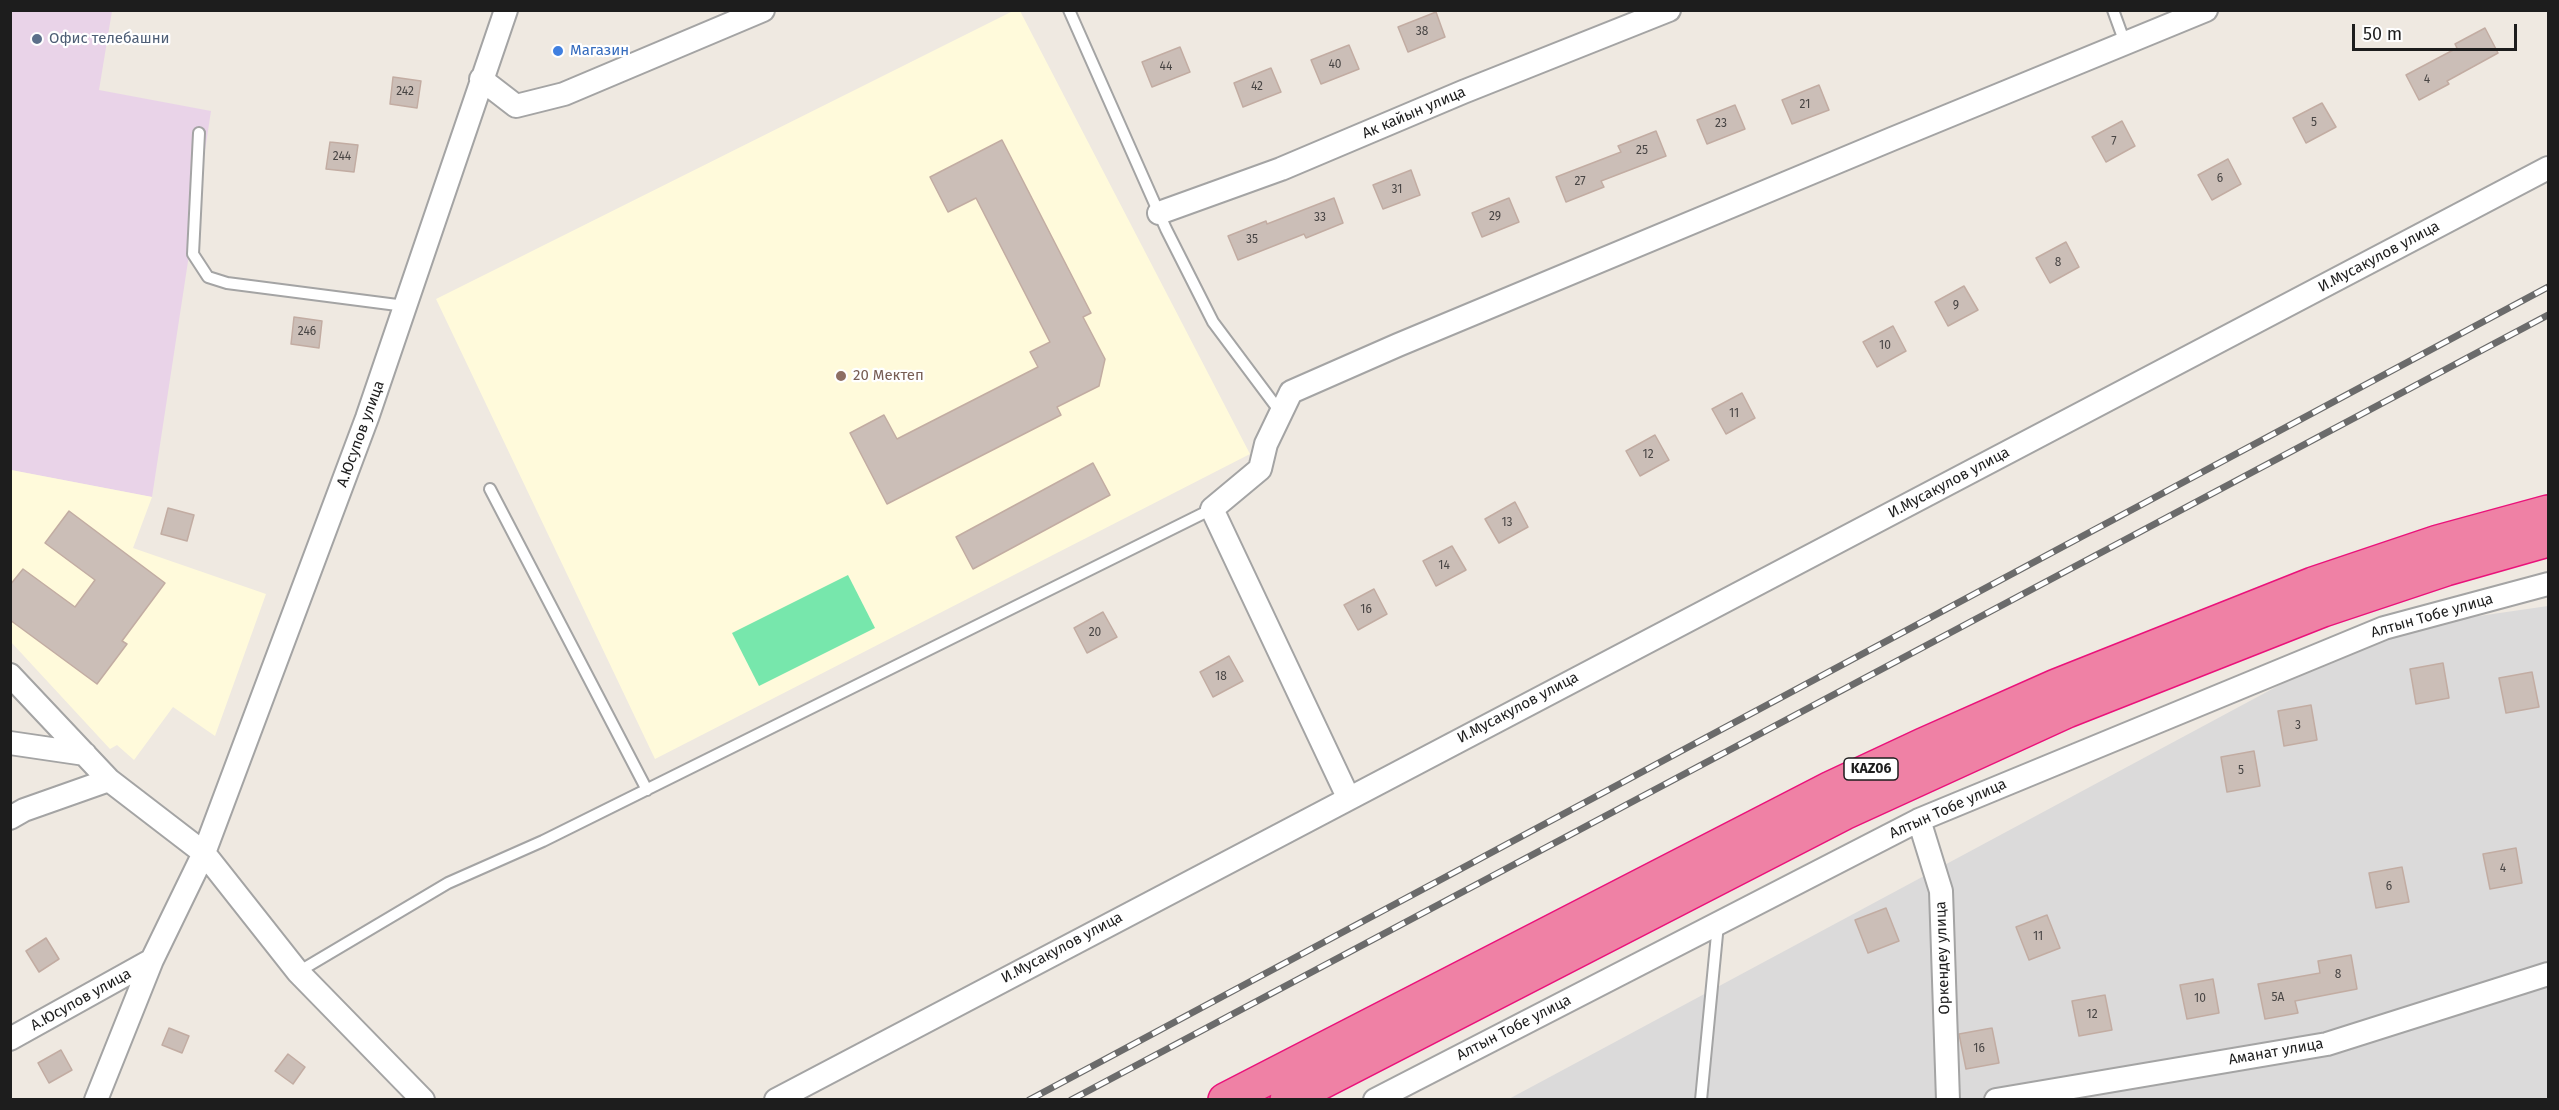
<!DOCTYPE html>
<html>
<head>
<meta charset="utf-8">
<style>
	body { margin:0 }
	#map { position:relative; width:2559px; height:1110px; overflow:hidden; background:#efe9e1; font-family:"Fira Sans",sans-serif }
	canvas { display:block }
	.frame { position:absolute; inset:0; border:12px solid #1d1d1d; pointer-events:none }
	.scale { position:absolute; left:2352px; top:24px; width:165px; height:27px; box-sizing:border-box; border:3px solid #1d1d1d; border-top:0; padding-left:8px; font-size:18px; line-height:21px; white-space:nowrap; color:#1d1d1d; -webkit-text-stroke:4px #fff; paint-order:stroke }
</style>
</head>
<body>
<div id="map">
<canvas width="2559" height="1110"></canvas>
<div class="frame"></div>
<div class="scale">50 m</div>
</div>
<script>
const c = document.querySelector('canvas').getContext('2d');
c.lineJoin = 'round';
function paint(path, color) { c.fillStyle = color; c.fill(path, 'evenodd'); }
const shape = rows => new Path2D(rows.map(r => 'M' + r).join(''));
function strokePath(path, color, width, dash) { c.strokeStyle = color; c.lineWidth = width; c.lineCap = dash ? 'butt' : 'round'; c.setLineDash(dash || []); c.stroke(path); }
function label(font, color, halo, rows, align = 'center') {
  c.font = font + ' "Fira Sans",sans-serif'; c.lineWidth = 4.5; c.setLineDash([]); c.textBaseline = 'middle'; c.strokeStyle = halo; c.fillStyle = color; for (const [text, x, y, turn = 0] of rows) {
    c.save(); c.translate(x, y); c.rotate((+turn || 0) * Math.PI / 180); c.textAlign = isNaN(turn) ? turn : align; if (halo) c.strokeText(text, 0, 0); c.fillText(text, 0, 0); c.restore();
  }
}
const residential = shape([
	[2548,606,2548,1099,1507,1100,2382,630]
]);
const industrial = shape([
	[10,11,112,11,99,90,211,111,152,497,11,470]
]);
const education = shape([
	[1013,11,1020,11,1250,454,655,759,436,299],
	[11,470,152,497,133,548,266,594,215,736,173,707,134,760,117,745,110,749,11,642]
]);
const pitch = shape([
	[848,575,875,628,759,686,732,633]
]);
const building = shape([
	[1436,12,1445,37,1408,52,1398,27,1436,12],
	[2485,28,2498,53,2447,81,2449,84,2419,100,2406,75,2457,48,2455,44,2485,28],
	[1349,45,1359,69,1321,84,1311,60,1349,45],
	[1180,47,1190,72,1152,87,1142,62,1180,47],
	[1271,68,1281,92,1243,107,1234,83,1271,68],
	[393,77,421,81,417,108,390,104,393,77],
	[1819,85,1829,110,1792,124,1782,100,1819,85],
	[2322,103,2336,127,2306,143,2293,118,2322,103],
	[1735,105,1745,129,1707,144,1697,120,1735,105],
	[2122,121,2135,146,2106,162,2092,137,2122,121],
	[1656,131,1666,156,1601,181,1604,187,1566,202,1556,177,1621,152,1618,146,1656,131],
	[1002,140,1091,313,1083,317,1105,359,1099,386,1057,407,1061,415,887,504,850,433,884,415,897,439,1038,367,1030,352,1050,342,976,198,948,212,930,177,1002,140],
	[330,142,358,145,354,172,326,169,330,142],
	[2228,159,2241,184,2212,200,2198,175,2228,159],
	[1411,170,1420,195,1383,209,1373,185,1411,170],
	[1334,198,1343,223,1306,238,1304,234,1238,260,1228,236,1266,221,1267,224,1334,198],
	[1509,198,1519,222,1482,237,1472,213,1509,198],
	[2066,242,2079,267,2050,283,2036,258,2066,242],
	[1964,286,1978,310,1948,326,1935,302,1964,286],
	[294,317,322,321,319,348,291,344,294,317],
	[1893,326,1906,351,1877,367,1863,342,1893,326],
	[1742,393,1755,418,1726,434,1712,409,1742,393],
	[1655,435,1669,460,1640,476,1626,451,1655,435],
	[1093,463,1110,495,973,569,956,537,1093,463],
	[1515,502,1528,527,1499,543,1485,519,1515,502],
	[168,508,194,515,187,541,161,534,168,508],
	[69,511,165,583,122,641,127,644,97,684,10,620,10,585,23,569,75,607,95,580,45,543,69,511],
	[1452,546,1466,570,1436,586,1423,561,1452,546],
	[1374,589,1387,614,1358,630,1344,605,1374,589],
	[1103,612,1117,637,1087,653,1074,628,1103,612],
	[1229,656,1243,681,1213,697,1200,672,1229,656],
	[2443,663,2449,698,2416,704,2410,669,2443,663],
	[2532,672,2539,707,2506,713,2499,678,2532,672],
	[2311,705,2317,740,2284,746,2278,711,2311,705],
	[2254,751,2260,786,2227,792,2221,757,2254,751],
	[2516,848,2522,883,2490,889,2483,854,2516,848],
	[2402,867,2409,902,2376,908,2369,873,2402,867],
	[1886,908,1899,941,1868,953,1855,920,1886,908],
	[2047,915,2060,948,2029,960,2016,927,2047,915],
	[46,938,59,959,39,972,26,951,46,938],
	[2351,955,2357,989,2295,1001,2298,1013,2265,1019,2258,984,2320,973,2318,961,2351,955],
	[2213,979,2219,1013,2187,1019,2180,985,2213,979],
	[2105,995,2112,1030,2079,1036,2072,1001,2105,995],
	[169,1028,189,1036,182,1053,162,1045,169,1028],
	[1992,1028,1999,1063,1966,1069,1959,1034,1992,1028],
	[61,1050,72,1070,49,1083,38,1063,61,1050],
	[288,1054,305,1067,293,1084,275,1071,288,1054]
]);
const lane = shape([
	[1069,10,1166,229,1213,322,1281,413],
	[2113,10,2125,43],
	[199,133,193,254,208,277,227,283,405,306],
	[490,489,647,790],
	[298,972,448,883,543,841,1212,509],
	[1701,1100,1718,924]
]);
const street = shape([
	[481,79,516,106,564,94,763,10],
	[1159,213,1281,169,1463,92,1669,10],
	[10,675,109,780,204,853,298,972,423,1100],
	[10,743,85,754],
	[1348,797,1212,509,1260,469,1266,444,1291,392,1398,345,1892,139,2206,10],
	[10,818,24,810,109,780],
	[1919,820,1941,891,1948,1100],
	[10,1039,152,960],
	[96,1100,152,960,204,853,367,418,506,10],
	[776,1100,2548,168],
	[1375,1100,1919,820,2384,628,2548,584],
	[1996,1100,2327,1044,2548,974]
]);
const highway = shape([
	[1225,1100,1831,788,1923,745,2056,686,2313,584,2438,542,2548,512],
	[1287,1100,1844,813,2067,711,2323,610,2446,569,2548,540]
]);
const rail = shape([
	[1029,1100,2548,287],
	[1071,1100,2548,315]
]);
const markers = [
	[37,39,6,"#5c6f8a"],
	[558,51,6,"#3f7fe0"],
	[841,376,6,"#8d6e63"]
];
const numberNames = [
	["38",1422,32],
	["40",1335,65],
	["44",1166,67],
	["4",2427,80],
	["42",1257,87],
	["242",405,92],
	["21",1805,105],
	["5",2314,123],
	["23",1721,124],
	["7",2114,142],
	["25",1642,151],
	["244",342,157],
	["6",2220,179],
	["27",1580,182],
	["31",1397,190],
	["29",1495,217],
	["33",1320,218],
	["35",1252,240],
	["8",2058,263],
	["9",1956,306],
	["246",307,332],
	["10",1885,346],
	["11",1734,414],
	["12",1648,455],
	["13",1507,523],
	["14",1444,566],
	["16",1366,610],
	["20",1095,633],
	["18",1221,677],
	["3",2298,726],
	["5",2241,771],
	["4",2503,869],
	["6",2389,887],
	["11",2038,937],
	["8",2338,975],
	["5А",2278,998],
	["10",2200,999],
	["12",2092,1015],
	["16",1979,1049]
];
const shields = [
	[1871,769,54]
];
const shieldNames = [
	["KАZ06",1871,769]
];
const serviceNames = [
	["Офис телебашни",49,39]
];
const shopNames = [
	["Магазин",570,51]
];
const streetNames = [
	["Ак кайын улица",1414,113,-23],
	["И.Мусакулов улица",2379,257,-28],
	["А.Юсупов улица",361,434,-70],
	["И.Мусакулов улица",1949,483,-28],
	["Алтын Тобе улица",2432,616,-16],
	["И.Мусакулов улица",1518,708,-28],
	["Алтын Тобе улица",1948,809,-24],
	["И.Мусакулов улица",1062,948,-28],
	["Оркендеу улица",1943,958,-92],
	["А.Юсупов улица",81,1000,-29],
	["Алтын Тобе улица",1514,1028,-27],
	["Аманат улица",2276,1052,-10]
];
const educationNames = [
	["20 Мектеп",853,376]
];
paint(residential, '#dbdada');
paint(industrial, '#e9d3e8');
paint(education, '#fffadb');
paint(pitch, '#77e7ac');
paint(building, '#cbbeb7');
strokePath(building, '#c2aca2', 1.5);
strokePath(lane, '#a4a4a4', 14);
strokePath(street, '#a4a4a4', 26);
strokePath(highway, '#ea127a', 36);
strokePath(lane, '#fff', 10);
strokePath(street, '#fff', 22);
strokePath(highway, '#ef81a5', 33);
strokePath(rail, '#6b6b6b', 7);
strokePath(rail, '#fff', 4.5, [14]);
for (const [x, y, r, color] of markers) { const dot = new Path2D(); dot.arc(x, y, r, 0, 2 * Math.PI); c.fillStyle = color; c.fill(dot); strokePath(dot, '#fff', 2); }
label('12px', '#484544', null, numberNames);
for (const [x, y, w] of shields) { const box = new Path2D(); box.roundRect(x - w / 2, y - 11, w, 22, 4.5); c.fillStyle = '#fff'; c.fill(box); strokePath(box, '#1d1d1d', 1.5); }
label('bold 14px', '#1d1d1d', null, shieldNames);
label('15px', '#4e5e75', '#fff', serviceNames, 'left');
label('15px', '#366cbe', '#fff', shopNames, 'left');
label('15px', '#1d1d1d', '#fff', streetNames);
label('15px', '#785e54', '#fff', educationNames, 'left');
</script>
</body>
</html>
